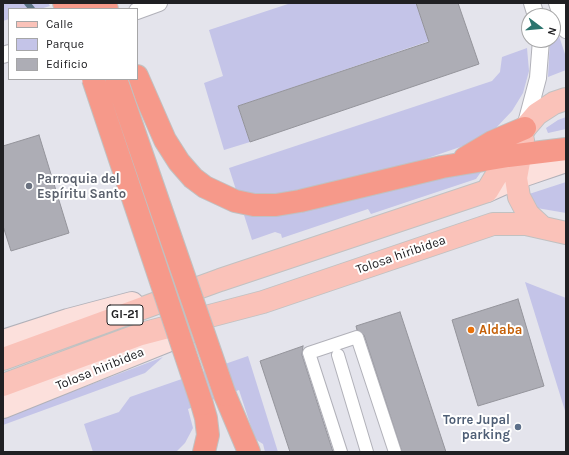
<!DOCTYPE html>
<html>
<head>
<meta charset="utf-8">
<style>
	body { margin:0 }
	#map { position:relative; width:569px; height:455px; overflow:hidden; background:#e4e4ec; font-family:Karla,sans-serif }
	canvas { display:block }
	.frame { position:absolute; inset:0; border:4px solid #202023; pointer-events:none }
	.legend { position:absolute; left:8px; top:8px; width:130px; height:72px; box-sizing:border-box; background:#fff; border:1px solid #a6a6a7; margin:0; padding:5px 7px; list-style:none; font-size:12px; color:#202023 }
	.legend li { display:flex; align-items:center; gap:8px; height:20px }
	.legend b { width:20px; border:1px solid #a6a6a7 }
	.north { position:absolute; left:521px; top:8px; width:40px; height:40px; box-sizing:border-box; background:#fff; border:1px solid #a6a6a7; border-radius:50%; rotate:106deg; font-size:11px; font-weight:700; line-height:16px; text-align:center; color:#202023 }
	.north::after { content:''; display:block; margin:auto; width:14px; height:18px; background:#2c746e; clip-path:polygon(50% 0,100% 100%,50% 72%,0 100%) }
</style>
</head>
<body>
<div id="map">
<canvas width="569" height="455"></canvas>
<div class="frame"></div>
<ul class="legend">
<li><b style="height:5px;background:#fac2b9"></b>Calle</li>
<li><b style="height:11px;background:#c4c4e8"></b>Parque</li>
<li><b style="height:11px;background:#adadb5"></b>Edificio</li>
</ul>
<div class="north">N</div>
</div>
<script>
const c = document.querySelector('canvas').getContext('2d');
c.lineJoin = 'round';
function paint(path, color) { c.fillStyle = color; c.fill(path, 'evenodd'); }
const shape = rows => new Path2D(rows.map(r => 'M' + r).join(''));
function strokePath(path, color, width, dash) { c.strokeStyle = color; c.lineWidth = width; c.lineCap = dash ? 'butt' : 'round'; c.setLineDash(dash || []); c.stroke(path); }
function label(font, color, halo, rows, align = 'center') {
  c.font = font + ' Karla,sans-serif'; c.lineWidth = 4; c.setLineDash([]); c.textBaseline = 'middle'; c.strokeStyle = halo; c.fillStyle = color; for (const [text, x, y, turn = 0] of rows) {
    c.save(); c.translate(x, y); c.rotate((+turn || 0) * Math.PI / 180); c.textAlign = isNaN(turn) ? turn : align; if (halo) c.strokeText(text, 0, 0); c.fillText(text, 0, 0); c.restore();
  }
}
const green = shape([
	[3,3,48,3,50,6,40,9,9,9,9,19,3,21],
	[291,3,416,3,429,41,238,106,250,142,224,150,204,83,223,76,209,30],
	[559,36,566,57,566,70,548,77,550,40],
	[527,48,529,71,523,93,512,111,494,130,469,144,419,161,295,191,301,212,465,170,478,169,481,172,476,179,371,214,368,209,282,238,281,234,275,232,252,240,229,168,492,81,500,72,502,57],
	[566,117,566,129,548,133,546,128,558,120],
	[566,182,566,213,531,207,526,195],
	[525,282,566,298,566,414],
	[248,356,278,452,265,452,263,444,255,439,239,390,188,409,193,428,185,443,176,452,93,452,84,424,119,412,130,397],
	[163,357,145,373,3,425,3,418]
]);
const stream = shape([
	[27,3,32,9]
]);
const building = shape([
	[416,3,458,3,479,64,250,142,238,106,429,42,416,3],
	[39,135,69,233,11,251,3,226,3,146,39,135],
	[518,299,544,386,478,406,452,320,518,299],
	[400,312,446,452,402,452,364,335,357,330,356,326,400,312],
	[303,346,302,355,333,452,290,452,260,361,303,346]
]);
const pedestrian = shape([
	[338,355,367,452],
	[341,452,309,353,357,337,395,452]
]);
const minor = shape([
	[532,3,536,16],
	[557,3,566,30],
	[137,11,159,3],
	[3,55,9,53],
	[525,127,538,78,541,40]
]);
const secondary = shape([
	[487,191,516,178,566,161],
	[3,341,68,320,132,303],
	[3,407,197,329]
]);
const primary = shape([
	[523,140,516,178,519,197,528,214,542,227],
	[3,359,220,280,487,191,525,128,537,114,554,103,566,99],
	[3,385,141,334,263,302,493,224,526,224,566,233]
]);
const motorway = shape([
	[64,3,67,9],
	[87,3,89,9],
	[104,3,107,9],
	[137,76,165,140,179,162,193,178,205,187,235,201,254,205,276,205,300,201,442,167,508,156,566,149],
	[465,158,492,142,525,128],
	[225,395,249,452],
	[202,404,206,418,208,435,204,452]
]);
const motorwayBridge = shape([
	[93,79,202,404],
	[116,79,225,395]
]);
const markers = [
	[29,186,4,"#6b7280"],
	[471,330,4,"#e8710a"],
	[518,427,4,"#5c6f8a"]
];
const shields = [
	[125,315,36]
];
const shieldNames = [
	["GI-21",125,315]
];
const worshipNames = [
	["Parroquia del",37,179],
	["Espíritu Santo",37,194]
];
const streetNames = [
	["Tolosa hiribidea",401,255,-19],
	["Tolosa hiribidea",100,369,-22]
];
const foodNames = [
	["Aldaba",479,330]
];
const serviceNames = [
	["Torre Jupal",510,420],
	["parking",510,435]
];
paint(green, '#c4c4e8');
strokePath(stream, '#5a7384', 6);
paint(building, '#adadb5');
strokePath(building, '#94949b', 1);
strokePath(pedestrian, '#b1b1b9', 14);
strokePath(minor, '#b1b1b9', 18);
strokePath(secondary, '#b1b1b9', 24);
strokePath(primary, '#c1c1c1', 24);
strokePath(motorway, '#c1c1c1', 24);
strokePath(pedestrian, '#fff', 12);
strokePath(minor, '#fff', 16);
strokePath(secondary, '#fce0dc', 22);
strokePath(primary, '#fac2b9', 22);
strokePath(motorway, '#f6998a', 22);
strokePath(motorwayBridge, '#c1c1c1', 24, []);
strokePath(motorwayBridge, '#f6998a', 22);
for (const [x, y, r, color] of markers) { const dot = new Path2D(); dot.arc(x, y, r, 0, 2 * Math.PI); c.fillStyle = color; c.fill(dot); strokePath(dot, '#fff', 1.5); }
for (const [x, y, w] of shields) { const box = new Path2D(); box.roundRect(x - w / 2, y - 10, w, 20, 3); c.fillStyle = '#fff'; c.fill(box); strokePath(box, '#202023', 1); }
label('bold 12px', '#202023', null, shieldNames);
label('bold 13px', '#5b616d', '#fff', worshipNames, 'left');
label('13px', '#202023', '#fff', streetNames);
label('bold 13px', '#c56008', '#fff', foodNames, 'left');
label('bold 13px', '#4e5e75', '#fff', serviceNames, 'right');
</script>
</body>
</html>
